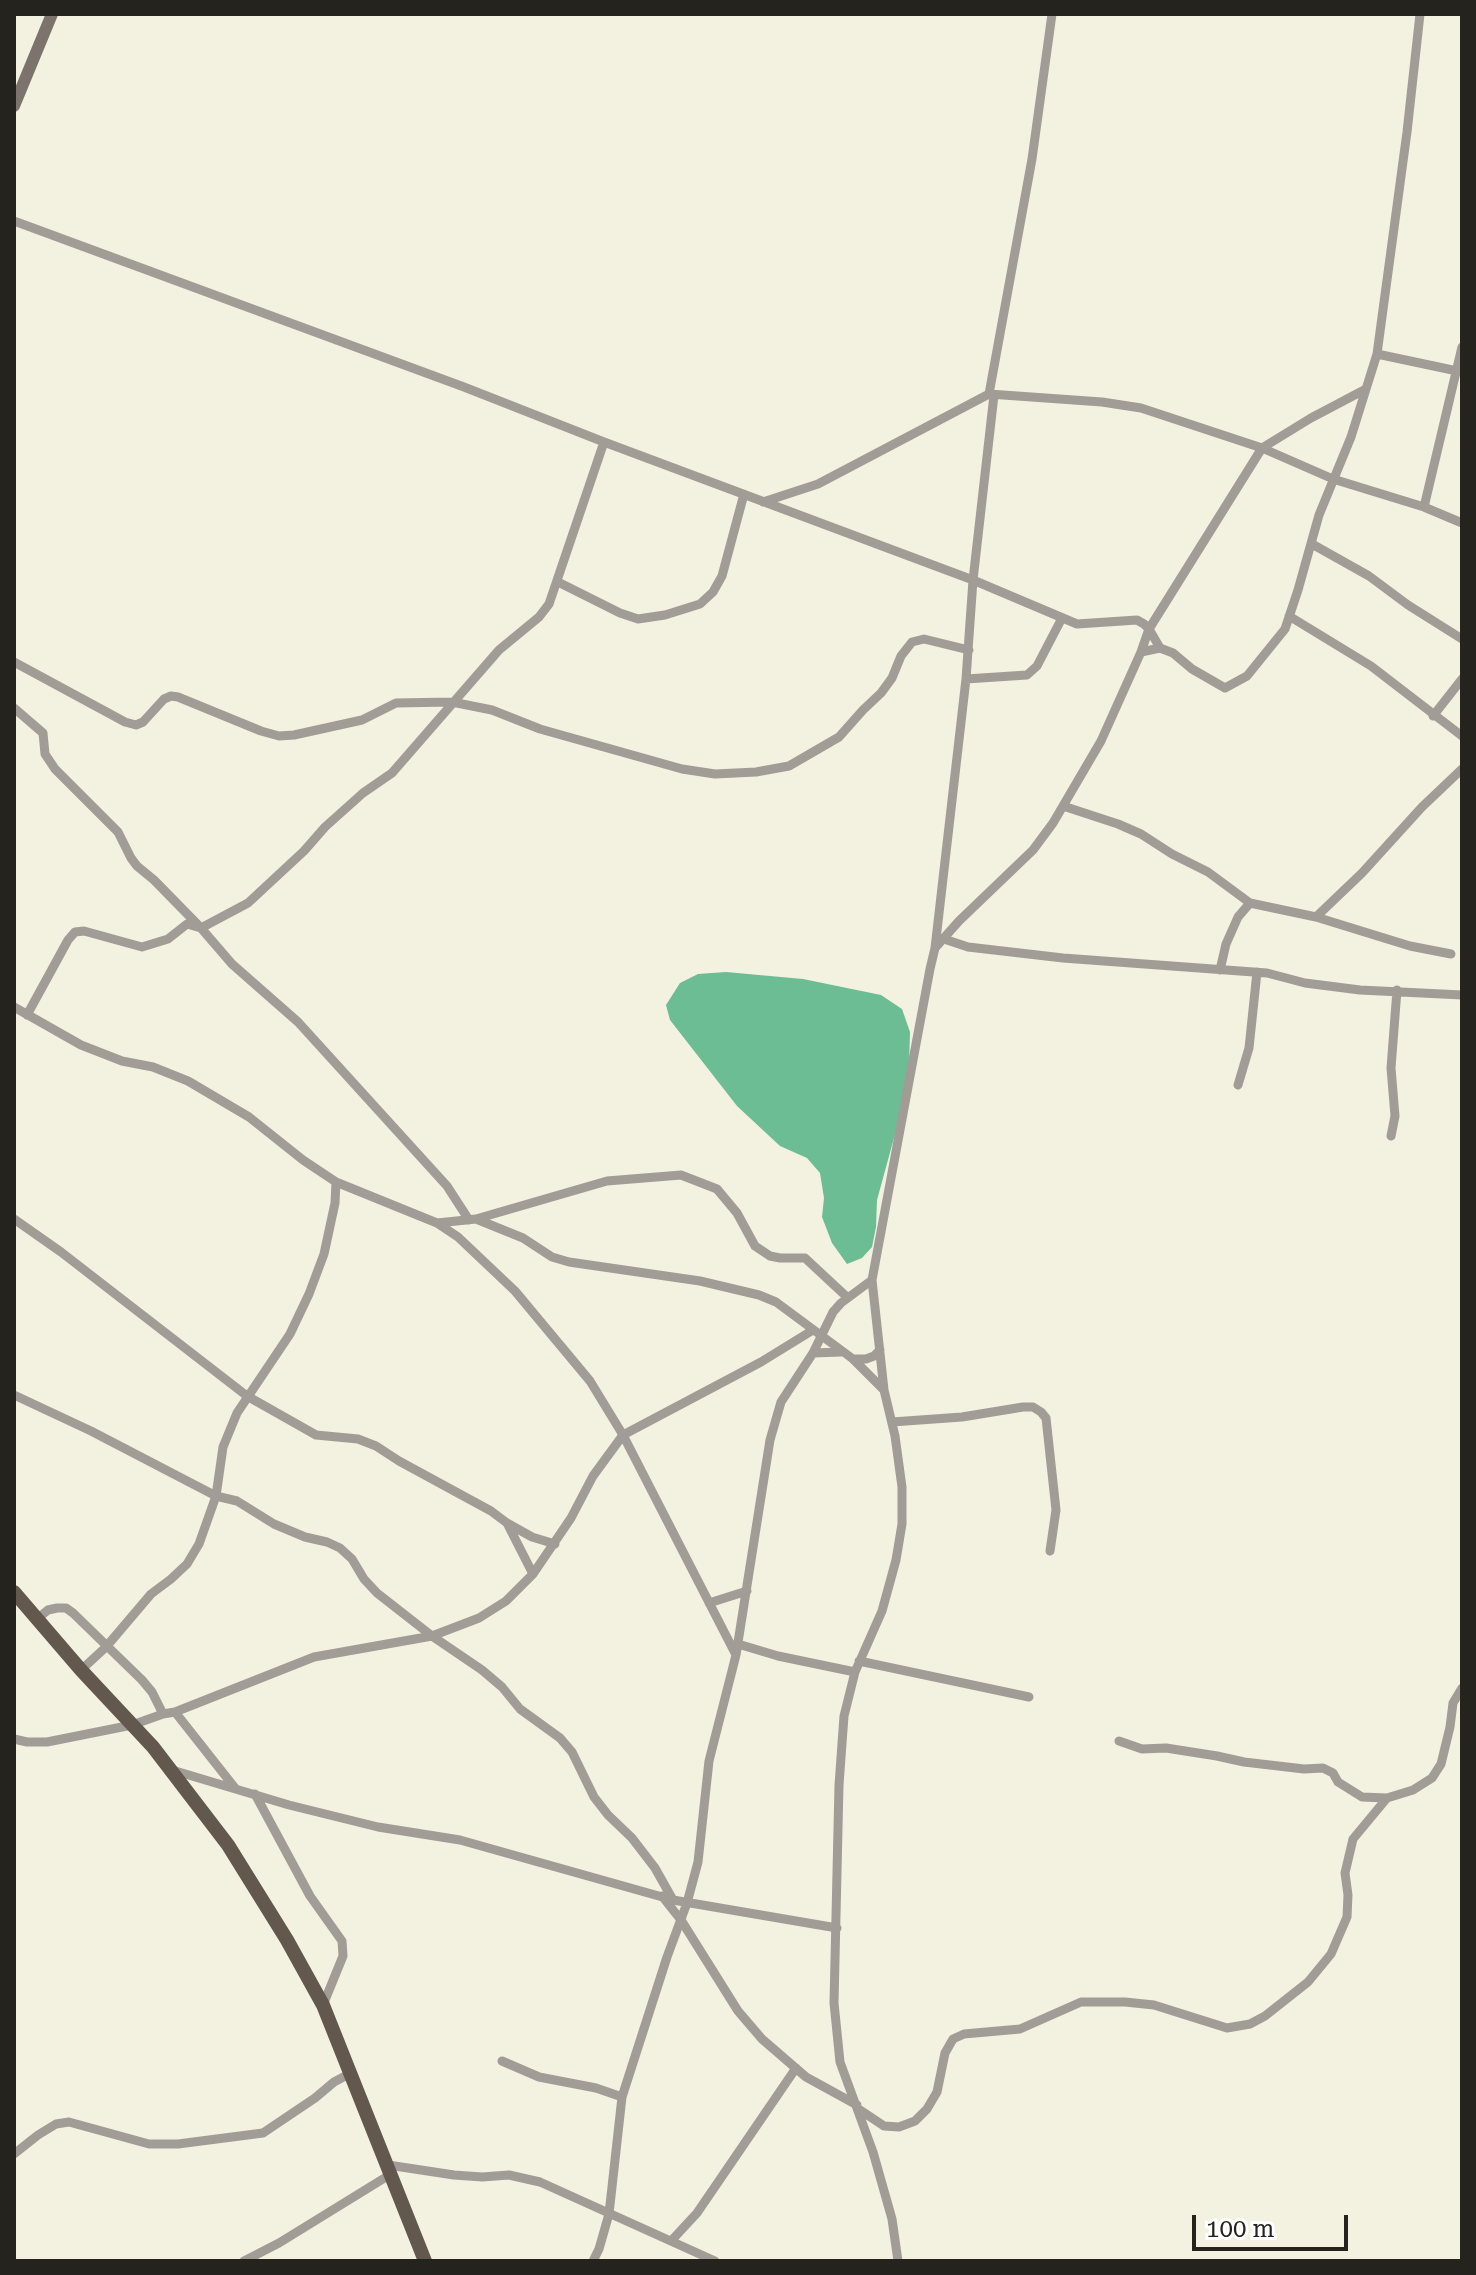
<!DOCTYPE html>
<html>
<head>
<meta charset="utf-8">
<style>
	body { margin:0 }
	#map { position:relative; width:1476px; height:2275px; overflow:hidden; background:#f3f1df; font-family:"Roboto Serif",serif }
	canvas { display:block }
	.frame { position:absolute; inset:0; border:16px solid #24231d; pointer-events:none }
	.scale { position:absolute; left:1192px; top:2215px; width:156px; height:36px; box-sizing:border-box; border:4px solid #24231d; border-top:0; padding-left:10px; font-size:24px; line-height:28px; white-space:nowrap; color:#24231d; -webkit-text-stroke:6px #fff; paint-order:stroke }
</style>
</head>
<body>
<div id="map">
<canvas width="1476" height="2275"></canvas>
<div class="frame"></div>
<div class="scale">100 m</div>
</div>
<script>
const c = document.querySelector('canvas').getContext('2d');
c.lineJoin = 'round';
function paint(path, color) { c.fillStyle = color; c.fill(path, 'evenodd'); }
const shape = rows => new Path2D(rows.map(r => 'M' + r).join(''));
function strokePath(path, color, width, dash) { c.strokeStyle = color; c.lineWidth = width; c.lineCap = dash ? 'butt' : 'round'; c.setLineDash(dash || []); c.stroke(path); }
const water = shape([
	[726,972,803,979,881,995,902,1009,910,1032,909,1065,897,1127,877,1200,876,1227,872,1247,862,1258,847,1264,832,1243,822,1217,824,1198,820,1173,807,1158,780,1146,737,1106,670,1020,666,1005,680,983,698,974]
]);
const minor = shape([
	[14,221,464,387,604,442,973,580,1077,624,1137,620,1144,624,1149,629,1160,648],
	[1377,354,1462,372],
	[989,394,1032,159,1052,14],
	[763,502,818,484,989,394,1102,402,1141,408,1262,448,1333,479,1424,507,1462,523],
	[1424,507,1462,347],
	[1312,544,1369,576,1408,605,1462,639],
	[558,582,620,613,638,619,665,615,700,604,713,592,722,576,744,494],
	[1289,616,1371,666,1462,736],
	[1141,652,1149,629,1262,448,1311,418,1366,389],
	[14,662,125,722,136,725,143,722,164,699,171,696,178,697,261,731,279,736,294,735,362,720,396,703,452,702,492,710,540,729,682,769,715,774,756,772,789,766,839,737,863,710,881,693,892,678,901,656,912,642,924,639,969,650],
	[966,679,1027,675,1037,666,1062,618],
	[14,708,43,733,45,754,55,769,118,832,131,858,137,866,154,880,201,928,232,964,298,1022,447,1186,469,1220],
	[1433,716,1462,679],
	[1063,806,1118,824,1141,834,1172,854,1208,872,1250,903,1316,917,1410,946,1451,954],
	[1316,917,1362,873,1422,807,1462,769],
	[944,939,968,947,1063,958,1267,973,1305,983,1360,990,1462,995],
	[935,948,966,679,973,580,994,395],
	[1220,970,1226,944,1238,917,1250,903],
	[14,1007,81,1045,122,1061,153,1067,188,1081,249,1117,303,1160,336,1182,437,1223,458,1237,515,1291,590,1381,623,1435,736,1655],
	[27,1015,68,940,75,932,84,931,142,947,168,939,187,924,201,928,248,903,304,851,325,827,363,793,392,773,499,650,539,617,549,604,604,442],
	[1238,1085,1249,1048,1257,972],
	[1391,1136,1395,1116,1391,1068,1397,990],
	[14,1219,61,1252,247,1396,316,1435,358,1439,376,1446,399,1461,491,1511,507,1523,532,1537,555,1544],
	[476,1219,523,1238,552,1257,569,1262,700,1281,759,1295,776,1302,853,1359,884,1390],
	[437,1223,476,1219,607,1181,681,1175,717,1189,737,1213,755,1246,770,1256,780,1258,805,1258,848,1298],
	[813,1353,841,1352],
	[853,1359,866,1359,874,1356,880,1350],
	[14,1395,91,1431,216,1496,237,1501,274,1524,305,1537,327,1542,340,1548,352,1559,364,1579,377,1593,432,1636,482,1670,502,1687,520,1709,560,1738,572,1752,594,1797,608,1815,632,1838,655,1868,673,1900],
	[892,1422,962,1417,1023,1407,1033,1407,1041,1412,1046,1418,1056,1510,1050,1551],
	[507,1523,533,1574],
	[709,1603,747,1591],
	[37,1619,48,1610,57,1608,66,1608,73,1613,142,1680,152,1692,163,1714],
	[738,1644,778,1656,855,1672],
	[859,1661,1029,1697],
	[81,1670,106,1647,151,1594,171,1579,187,1564,199,1544,216,1496,223,1447,237,1413,290,1334,309,1294,324,1254,335,1203,336,1182],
	[175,1712,235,1788],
	[14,1739,27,1742,47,1742,132,1725,163,1714,175,1712,314,1657,432,1636,479,1618,506,1601,533,1574,571,1518,593,1476,623,1435,761,1362,813,1330],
	[1119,1741,1142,1749,1166,1748,1217,1756,1244,1762,1304,1769,1323,1768,1333,1773,1338,1782,1362,1797,1387,1798],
	[172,1770,289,1805,378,1827,460,1840,673,1900,837,1928],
	[255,1794,310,1896,342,1941,343,1956,323,2005],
	[662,1896,681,1920,738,2011,762,2039,806,2077,857,2105],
	[502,2061,539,2077,596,2088,622,2097],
	[860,2110,884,2126,899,2127,915,2121,927,2109,937,2092,945,2053,953,2039,964,2034,1020,2029,1081,2002,1125,2002,1154,2005,1227,2028,1250,2024,1265,2016,1308,1982,1331,1954,1347,1917,1348,1895,1345,1873,1353,1839,1387,1798,1413,1790,1432,1778,1441,1764,1450,1727,1453,1703,1462,1688],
	[14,2154,38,2135,56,2124,69,2122,149,2144,178,2144,263,2133,315,2098,334,2082,351,2073],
	[388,2165,454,2175,482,2177,509,2175,540,2182,715,2261],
	[672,2240,697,2213,796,2068],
	[244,2261,279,2243,391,2174],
	[593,2261,599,2249,609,2214,622,2097,667,1957,687,1903,698,1862,709,1761,736,1655,770,1440,781,1402,813,1353,833,1312,841,1303,872,1280],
	[898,2261,892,2219,873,2152,840,2062,834,2003,839,1785,844,1716,855,1672,882,1611,896,1560,902,1524,902,1487,895,1436,884,1390,872,1280,930,969,935,948,959,921,1033,850,1053,823,1101,741,1141,652,1160,648,1173,653,1192,669,1225,688,1247,676,1285,629,1298,590,1319,515,1351,437,1377,354,1407,132,1420,14]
]);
const secondary = shape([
	[14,106,52,14]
]);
const primary = shape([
	[14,1592,81,1670,153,1747,228,1845,287,1940,323,2005,425,2261]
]);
paint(water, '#6cbd94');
strokePath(minor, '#a29c96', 9);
strokePath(secondary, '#7c746c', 12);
strokePath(primary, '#62584e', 14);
</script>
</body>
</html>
